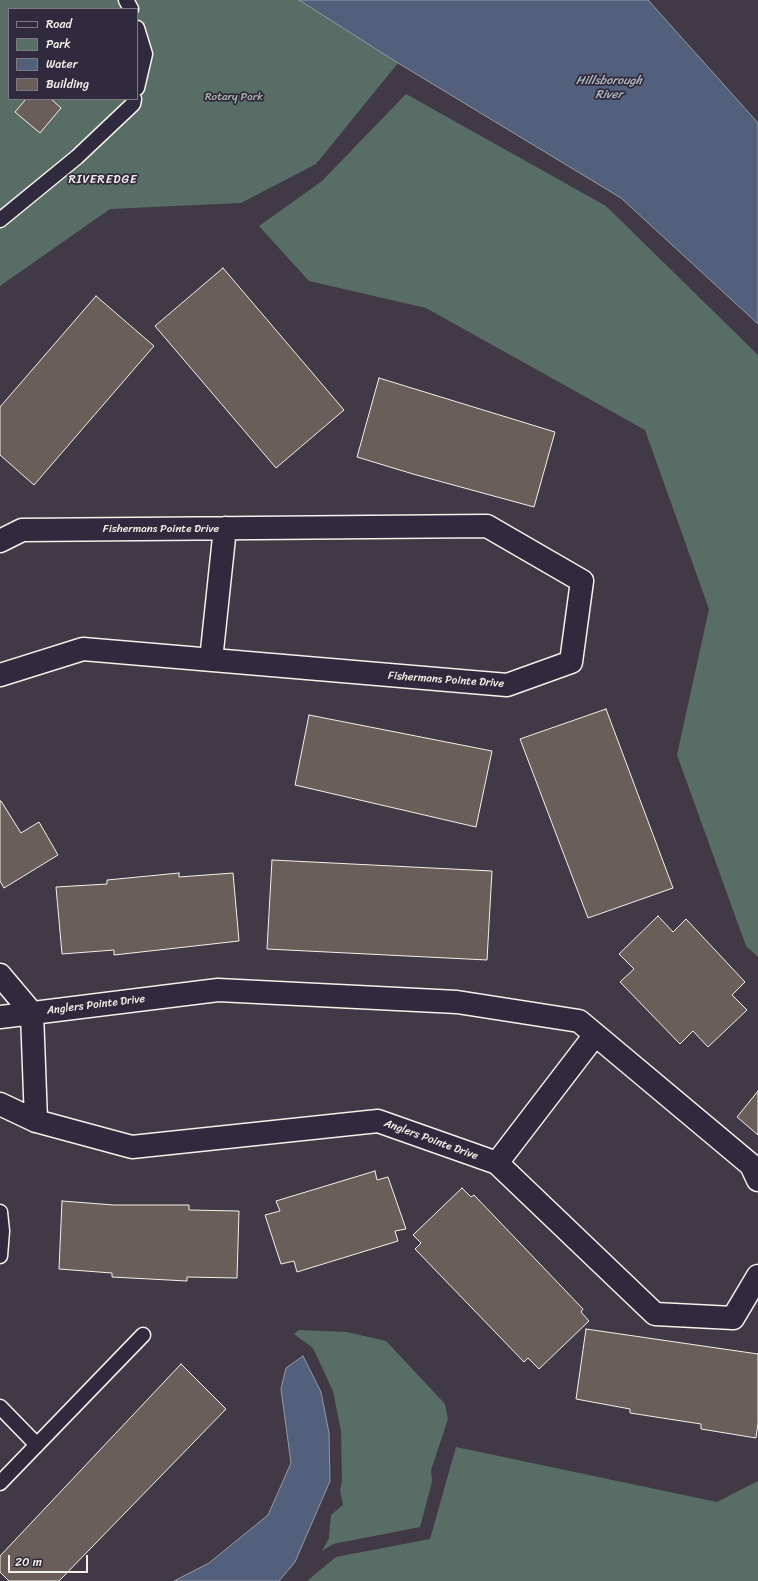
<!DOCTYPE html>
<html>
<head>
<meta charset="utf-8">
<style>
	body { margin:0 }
	#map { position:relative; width:758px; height:1581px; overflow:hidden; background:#413a46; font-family:Sriracha,sans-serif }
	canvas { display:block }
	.legend { position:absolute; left:8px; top:8px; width:130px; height:92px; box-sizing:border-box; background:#2f2a3d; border:1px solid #7e7a81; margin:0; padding:5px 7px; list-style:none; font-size:12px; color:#f4f1e8 }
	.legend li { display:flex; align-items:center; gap:8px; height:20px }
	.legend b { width:20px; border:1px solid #7e7a81 }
	.scale { position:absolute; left:8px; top:1555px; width:80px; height:18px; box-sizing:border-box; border:2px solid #f4f1e8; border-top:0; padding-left:5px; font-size:12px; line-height:14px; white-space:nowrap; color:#f4f1e8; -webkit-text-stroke:3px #2f2a3d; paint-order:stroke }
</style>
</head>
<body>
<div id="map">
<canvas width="758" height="1581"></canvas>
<ul class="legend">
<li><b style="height:5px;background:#2f2a3d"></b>Road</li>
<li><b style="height:11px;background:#596d67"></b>Park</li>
<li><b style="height:11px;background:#52607b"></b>Water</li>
<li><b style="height:11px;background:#6a5e5a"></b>Building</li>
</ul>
<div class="scale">20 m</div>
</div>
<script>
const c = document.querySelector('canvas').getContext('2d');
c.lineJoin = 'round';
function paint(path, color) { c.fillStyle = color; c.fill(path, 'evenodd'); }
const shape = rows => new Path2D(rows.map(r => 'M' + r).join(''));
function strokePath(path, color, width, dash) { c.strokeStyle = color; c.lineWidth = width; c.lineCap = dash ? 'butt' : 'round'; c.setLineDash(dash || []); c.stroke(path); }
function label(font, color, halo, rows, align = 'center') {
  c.font = font + ' Sriracha,sans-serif'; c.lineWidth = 3.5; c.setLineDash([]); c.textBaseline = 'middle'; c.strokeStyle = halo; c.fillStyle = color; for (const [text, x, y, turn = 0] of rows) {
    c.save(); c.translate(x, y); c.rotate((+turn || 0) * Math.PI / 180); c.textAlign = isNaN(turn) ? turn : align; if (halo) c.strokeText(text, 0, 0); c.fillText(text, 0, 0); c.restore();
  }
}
const green = shape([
	[0,0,299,0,398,63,316,164,241,203,110,209,0,286],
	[9,9,137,9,137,99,9,99],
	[406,94,606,206,758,355,758,957,746,946,677,755,709,609,645,430,426,308,309,281,259,226,322,181],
	[299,1330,347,1332,386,1341,445,1404,448,1419,431,1470,432,1482,420,1527,333,1544,322,1551,329,1538,331,1515,343,1505,340,1490,342,1482,341,1431,333,1391,313,1348,294,1334],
	[456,1447,717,1502,758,1481,758,1581,307,1581,336,1557,430,1539]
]);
const water = shape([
	[299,0,648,0,758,123,758,324,621,198,398,63,299,0],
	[303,1356,321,1392,329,1433,330,1481,295,1562,279,1581,174,1581,209,1563,268,1515,291,1463,281,1389,286,1368,303,1356]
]);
const building = shape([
	[26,99,51,99,61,108,40,133,15,112,26,99],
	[223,268,344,410,276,468,155,326,223,268],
	[96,296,154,346,34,485,0,455,0,407,96,296],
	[379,378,555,432,534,507,413,474,357,457,379,378],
	[606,709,673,888,588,918,520,739,606,709],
	[309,715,492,751,476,827,295,785,309,715],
	[0,801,1,801,21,833,39,822,58,855,4,888,0,881,0,801],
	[272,860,492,871,487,960,267,949,272,860],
	[179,873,179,877,233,873,239,941,114,955,114,950,62,954,56,887,107,884,107,880,179,873],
	[658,916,673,932,686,919,745,982,732,995,747,1010,708,1047,693,1031,680,1044,620,982,634,969,619,954,658,916],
	[758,1091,758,1135,737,1117,758,1091],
	[375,1171,377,1180,388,1177,406,1229,395,1231,398,1241,297,1272,294,1261,281,1264,265,1215,280,1211,276,1201,375,1171],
	[462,1188,471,1197,474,1195,583,1309,581,1312,589,1321,539,1369,528,1358,524,1362,415,1249,421,1243,413,1235,462,1188],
	[62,1201,114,1205,189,1205,189,1210,239,1211,237,1278,187,1277,187,1281,112,1277,112,1273,59,1269,62,1201],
	[586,1329,758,1354,758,1423,756,1438,701,1429,701,1424,630,1413,630,1409,576,1399,586,1329],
	[181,1364,226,1409,59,1581,9,1581,0,1572,0,1556,181,1364]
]);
const lane = shape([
	[126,0,131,9],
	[137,28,145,54,137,88],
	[0,220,77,157,133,104,134,99],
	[0,1212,2,1231,0,1256],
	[0,1407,37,1445],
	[0,1483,143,1335]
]);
const street = shape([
	[0,541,22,530,487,526,582,581,571,662,507,685,83,649,0,675],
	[211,660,225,528],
	[0,975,32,1013],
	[32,1013,36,1121],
	[0,1017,218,990,457,1002,579,1021,751,1165,758,1180],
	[0,1104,36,1121,132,1147,378,1121,497,1163,655,1314,733,1318,758,1276],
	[497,1163,595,1035]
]);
const parkNames = [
	["Rotary Park",234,97]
];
const streetNames = [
	["Fishermans Pointe Drive",161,529],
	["Fishermans Pointe Drive",446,680,4],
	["Anglers Pointe Drive",96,1005,-7],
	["Anglers Pointe Drive",431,1140,20]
];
const waterNames = [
	["Hillsborough",609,81],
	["River",609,95]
];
const neighbourhoodNames = [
	["RIVEREDGE",103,180]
];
paint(green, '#596d67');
paint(water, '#52607b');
strokePath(water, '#939aa7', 1);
paint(building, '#6a5e5a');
strokePath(building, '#f4f1e8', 1);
strokePath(lane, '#f4f1e8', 17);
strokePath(street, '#f4f1e8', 25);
strokePath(lane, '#2f2a3d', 14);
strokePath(street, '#2f2a3d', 22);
label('11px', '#aeb6ae', '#2f2a3d', parkNames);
label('11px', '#f4f1e8', '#2f2a3d', streetNames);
label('italic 12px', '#b3b7bc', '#2f2a3d', waterNames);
c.letterSpacing = '1px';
label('12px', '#f4f1e8', '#2f2a3d', neighbourhoodNames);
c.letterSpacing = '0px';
</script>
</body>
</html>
